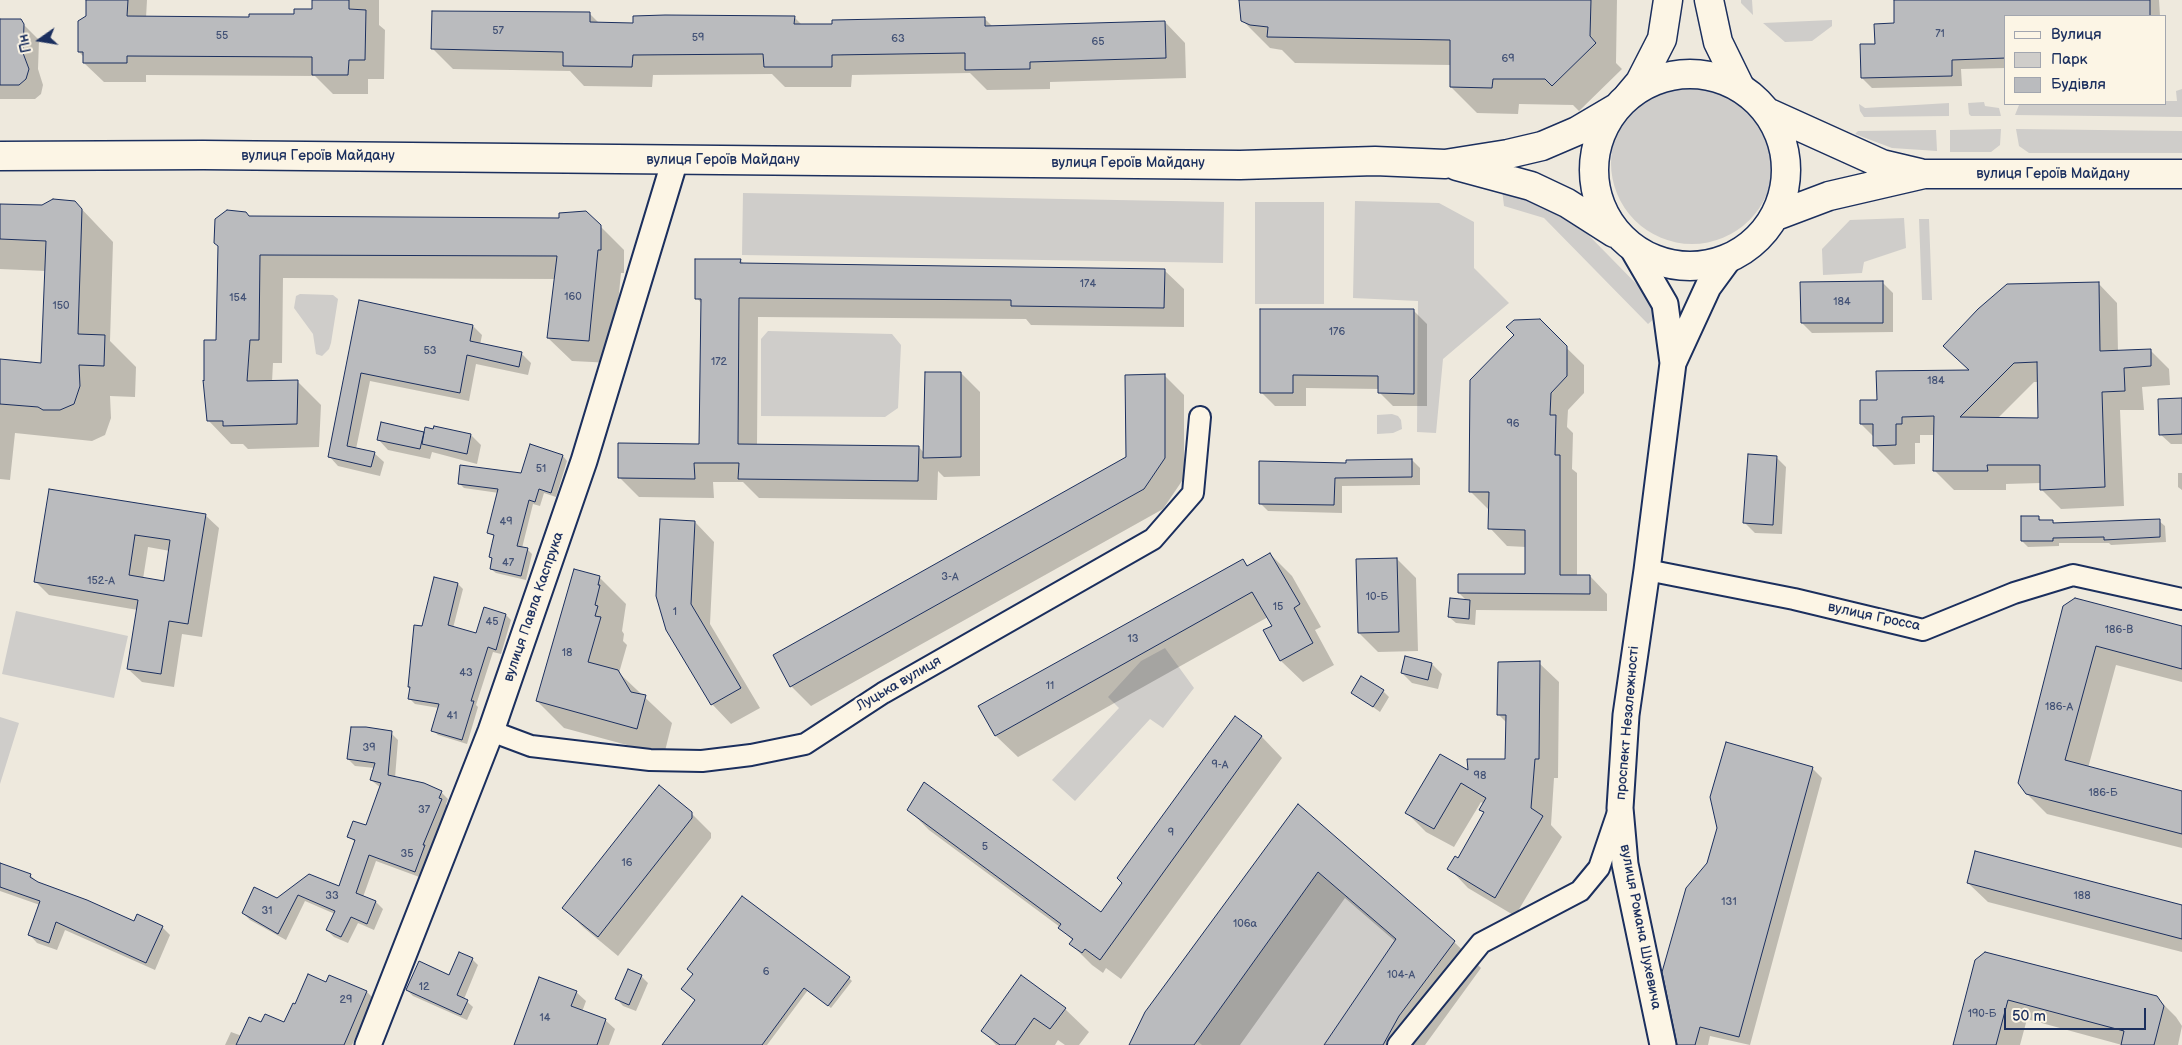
<!DOCTYPE html>
<html>
<head>
<meta charset="utf-8">
<style>
	body { margin:0 }
	#map { position:relative; width:2182px; height:1045px; overflow:hidden; background:#eee9dd; font-family:"Balsamiq Sans",sans-serif }
	canvas { display:block }
	.legend { position:absolute; left:2004px; top:15px; width:162px; height:90px; box-sizing:border-box; background:#fcf5e5; border:1px solid #a2a6af; margin:0; padding:6px 9px; list-style:none; font-size:15px; color:#1b2f5e }
	.legend li { display:flex; align-items:center; gap:10px; height:25px }
	.legend b { width:25px; border:1px solid #a2a6af }
	.north { position:absolute; left:15px; top:15px; width:50px; height:50px; -webkit-text-stroke:4px #fcf5e5; paint-order:stroke; rotate:257deg; font-size:14px; font-weight:700; line-height:20px; text-align:center; color:#1b2f5e }
	.north::after { content:''; display:block; margin:auto; width:18px; height:22px; background:#1b2f5e; clip-path:polygon(50% 0,100% 100%,50% 72%,0 100%) }
	.scale { position:absolute; left:2004px; top:1008px; width:142px; height:22px; box-sizing:border-box; border:2px solid #1b2f5e; border-top:0; padding-left:6px; font-size:15px; line-height:18px; white-space:nowrap; color:#1b2f5e; -webkit-text-stroke:4px #fcf5e5; paint-order:stroke }
</style>
</head>
<body>
<div id="map">
<canvas width="2182" height="1045"></canvas>
<ul class="legend">
<li><b style="height:6px;background:#fcf5e5"></b>Вулиця</li>
<li><b style="height:14px;background:#cfcdca"></b>Парк</li>
<li><b style="height:14px;background:#babbbe"></b>Будівля</li>
</ul>
<div class="north">Пн</div>
<div class="scale">50 m</div>
</div>
<script>
const c = document.querySelector('canvas').getContext('2d');
c.lineJoin = 'round';
function paint(path, color) { c.fillStyle = color; c.fill(path, 'evenodd'); }
const shape = rows => new Path2D(rows.map(r => 'M' + r).join(''));
function strokePath(path, color, width, dash) { c.strokeStyle = color; c.lineWidth = width; c.lineCap = dash ? 'butt' : 'round'; c.setLineDash(dash || []); c.stroke(path); }
function label(font, color, halo, rows, align = 'center') {
  c.font = font + ' "Balsamiq Sans",sans-serif'; c.lineWidth = 5; c.setLineDash([]); c.textBaseline = 'middle'; c.strokeStyle = halo; c.fillStyle = color; for (const [text, x, y, turn = 0] of rows) {
    c.save(); c.translate(x, y); c.rotate((+turn || 0) * Math.PI / 180); c.textAlign = isNaN(turn) ? turn : align; if (halo) c.strokeText(text, 0, 0); c.fillText(text, 0, 0); c.restore();
  }
}
const green = shape([
	[1741,0,1752,0,1753,15,1741,3],
	[1832,20,1832,26,1812,41,1785,42,1763,23],
	'1611 163a81 81 0 1 1 162 0a81 81 0 1 1-162 0Z',
	[2182,89,2182,117,2015,115,2019,105,2166,104,2166,101,2177,101,2176,91],
	[1984,102,1985,106,1999,108,2001,116,1971,116,1969,114,1968,103],
	[1949,103,1949,116,1864,117,1860,111,1859,104,1865,108],
	[2001,129,2000,145,1991,152,1950,152,1950,130],
	[2016,129,2182,131,2182,153,2029,153,2019,146],
	[1936,130,1937,151,1892,148,1855,134,1858,131],
	[1502,189,1556,202,1663,311,1648,324,1544,218,1504,206],
	[743,193,1224,202,1223,263,742,255],
	[1355,201,1439,203,1474,222,1474,268,1509,303,1443,359,1436,433,1417,432,1418,301,1353,298],
	[1255,202,1324,202,1324,304,1255,304],
	[1904,218,1906,248,1864,262,1862,273,1823,275,1822,249,1850,220],
	[1919,219,1929,219,1932,300,1922,300],
	[300,294,333,295,338,299,331,343,329,349,322,356,316,354,313,334,294,308,296,296],
	[768,331,892,334,901,345,898,408,885,417,761,416,761,339],
	[1392,414,1398,416,1401,420,1402,429,1393,433,1377,434,1377,415],
	[16,611,128,636,114,698,2,674],
	[1165,648,1194,688,1163,728,1150,719,1075,801,1052,780,1119,708,1108,697,1141,661],
	[0,717,19,723,0,784],
	[1318,872,1396,939,1324,1045,1202,1045,1197,1041]
]);
const shadow = shape([
	[87,0,147,0,146,18,244,19,296,16,313,10,313,0,379,0,379,25,385,30,384,79,368,79,368,94,333,94,315,76,146,75,146,82,104,82,84,63,84,57,79,52,87,16],
	[1240,0,1617,0,1616,63,1622,69,1579,111,1573,105,1519,104,1518,114,1477,113,1451,87,1451,65,1295,63,1282,50,1270,48,1244,22,1240,17],
	[1895,0,2159,0,2160,16,2006,16,2006,68,1961,69,1962,86,1872,88,1862,78,1876,45,1896,25],
	[590,14,600,24,634,24,794,17,802,25,985,19,993,27,1165,22,1185,43,1186,78,1050,82,1050,89,987,90,970,73,852,75,851,87,785,87,772,74,653,75,652,87,584,86,570,71,453,69,433,49],
	[0,20,20,21,39,40,38,69,43,85,41,94,35,99,0,99],
	[75,202,113,242,110,341,136,367,135,397,110,396,111,418,105,435,92,441,15,433,10,480,0,479,0,361,43,365,46,271,0,269,0,205,43,206],
	[586,212,624,250,624,273,621,273,612,363,572,361,548,338,556,279,283,278,282,363,273,363,272,382,298,382,321,405,319,447,248,449,243,444,231,444,208,420,217,342,249,217,560,219],
	[740,260,745,265,1164,270,1184,289,1184,327,1031,325,1026,319,758,317,757,445,919,447,924,453,961,373,980,392,980,476,944,477,938,471,937,500,759,498,743,482,713,482,714,498,639,497,619,477,701,446,702,304,697,298],
	[1882,282,1893,293,1893,332,1812,333,1802,323],
	[2098,283,2117,303,2118,352,2150,350,2169,369,2170,385,2142,387,2144,410,2120,410,2124,506,2061,509,2041,489,2041,483,2006,484,2006,490,1954,490,1935,471,1935,435,1920,435,1920,443,1915,443,1915,464,1894,465,1874,445,1874,437,1861,424,1878,401,1971,371],
	[2034,382,2038,382,2039,419,1997,419],
	[360,302,473,326,482,335,480,345,522,354,531,363,528,375,476,364,469,401,370,381,356,449,374,453,384,462,380,476,338,466,329,456],
	[1261,310,1414,311,1427,324,1427,406,1393,406,1380,393,1380,389,1306,388,1306,406,1275,406,1262,393],
	[1539,321,1584,365,1584,393,1568,410,1567,427,1573,433,1572,469,1577,473,1577,576,1590,576,1607,594,1607,611,1476,610,1475,625,1456,623,1449,617,1467,601,1459,593,1526,576,1526,547,1507,546,1490,528,1490,509,1488,509,1470,491],
	[1164,375,1184,395,1184,478,1163,509,811,706,791,686,1128,458],
	[2182,399,2182,444,2171,444,2160,434],
	[382,423,425,433,434,430,435,427,471,435,481,445,477,464,432,452,430,459,388,450,378,439],
	[531,446,563,456,567,461,556,497,544,493,540,506,533,504,522,548,527,549,532,554,526,580,496,573,491,569,495,537,488,532,499,493,464,488,459,483,522,474],
	[1776,457,1786,467,1782,534,1755,533,1745,523],
	[1412,460,1420,468,1420,485,1342,486,1342,513,1268,511,1260,503,1347,464],
	[2178,473,2182,473,2182,490,2178,487],
	[50,490,205,515,219,528,202,637,182,634,174,687,142,682,128,669,138,610,49,595,35,581],
	[148,547,170,551,165,582,143,579],
	[2038,517,2042,521,2052,521,2055,524,2159,521,2165,526,2166,542,2111,545,2109,543,2059,543,2059,546,2028,547,2022,541],
	[695,522,714,542,710,624,760,708,731,724,712,704,667,629],
	[1270,554,1292,576,1321,627,1315,630,1334,665,1303,682,1281,661,1265,631,1273,626,1268,617,1018,757,996,736,1243,561,1249,567],
	[1397,559,1416,578,1418,651,1378,652,1359,633],
	[599,577,626,604,622,631,624,634,623,641,627,645,619,673,672,723,664,755,564,728,537,701],
	[458,584,463,589,453,628,477,635,506,615,511,620,501,654,493,652,476,705,478,707,467,744,438,735,433,730,439,708,415,704,410,699,411,688,409,686,423,627],
	[2064,607,2182,627,2182,682,2116,665,2088,768,2182,793,2182,848,2047,814,2027,794],
	[1406,657,1432,664,1442,674,1438,689,1412,683,1402,673],
	[1539,663,1559,682,1558,778,1554,778,1551,825,1562,837,1515,916,1468,888,1449,868,1458,859,1485,813,1481,809,1484,804,1481,802,1454,847,1426,832,1407,813,1470,772,1507,760,1507,723,1498,714],
	[1383,691,1389,697,1380,712,1352,692],
	[1236,718,1262,737,1282,758,1121,979,1106,968,1103,973,1092,965,1071,944,1073,941,1060,927,929,830,908,809,1102,914],
	[391,733,398,740,395,778,441,792,448,799,446,804,448,807,430,852,431,853,422,878,376,861,363,897,376,902,383,909,374,930,358,923,348,943,334,937,327,930,335,914,305,901,286,940,250,920,243,913,277,899,310,876,340,888,356,843,349,836,367,827,381,788,371,780,375,768,355,766,348,759],
	[1812,768,1822,778,1750,1045,1710,1036,1708,1045,1678,1045],
	[1299,806,1454,942,1481,968,1425,1045,1325,1045,1396,942,1345,898,1240,1045,1130,1045],
	[691,813,711,833,711,838,618,956,583,927,564,908],
	[0,865,30,875,38,883,134,923,162,927,170,935,155,970,65,930,57,950,37,943,29,934,40,905,0,891],
	[1968,883,2182,906,2182,952,1988,902],
	[472,959,478,965,464,999,473,1007,467,1020,413,996,407,990,450,977],
	[1976,961,2156,997,2176,1017,2182,1026,2178,1045,2122,1045,2027,1019,2020,1045,1954,1045],
	[629,971,641,976,648,983,636,1011,623,1006,617,999],
	[330,977,367,992,373,998,352,1045,225,1045,231,1032,242,1036,262,1024,284,1024,296,1005,327,984],
	[849,978,852,981,831,1008,808,990,767,1045,663,1045,696,1000],
	[576,992,586,1001,582,1012,605,1020,615,1029,609,1045,515,1045],
	[1065,1009,1089,1032,1079,1045,1065,1045,1058,1040,1055,1045,996,1045,983,1031]
]);
const building = shape([
	[86,0,128,0,127,16,244,17,249,17,249,14,294,14,294,9,312,9,312,0,349,0,349,9,366,10,365,60,349,60,348,75,312,75,312,57,127,56,127,63,83,63,83,52,78,52,78,21,86,16,86,0],
	[1239,0,1591,0,1590,36,1596,43,1552,86,1545,79,1493,79,1492,88,1450,87,1450,40,1267,37,1268,27,1250,25,1241,21,1239,0],
	[1894,0,2150,0,2150,16,2006,16,2006,58,1952,60,1952,76,1861,78,1860,44,1875,44,1874,24,1894,23,1894,0],
	[432,11,590,12,590,22,633,23,633,16,665,15,795,16,794,24,832,24,832,20,985,17,985,26,1165,21,1166,58,1030,62,1030,69,965,70,965,53,832,55,832,67,764,67,763,54,633,55,632,67,563,66,563,52,431,49,432,11],
	[0,19,21,19,24,24,23,53,29,69,26,79,19,85,0,85,0,19],
	[53,199,75,201,82,209,78,334,105,335,104,366,79,365,80,386,74,404,60,410,43,410,38,407,0,404,0,359,41,363,46,241,0,239,0,204,42,205,53,199],
	[227,210,246,212,249,216,559,218,559,213,586,211,601,225,601,250,598,250,589,341,547,338,557,256,260,255,259,340,250,340,247,381,298,380,297,424,223,426,223,421,207,421,203,380,204,381,204,340,216,340,218,246,214,243,215,219,227,210],
	[695,259,741,259,740,263,1165,269,1164,308,1011,306,1011,300,739,298,738,444,919,446,918,481,738,479,739,463,694,463,695,479,618,478,618,443,699,444,701,299,695,299,695,259],
	[1883,281,1883,323,1801,323,1800,282,1883,281],
	[2099,282,2100,351,2151,349,2151,366,2124,368,2125,391,2102,392,2105,487,2040,490,2040,465,1987,465,1988,471,1933,471,1934,416,1902,417,1902,424,1896,424,1896,445,1873,446,1873,424,1860,424,1860,400,1877,400,1876,371,1969,370,1943,346,1978,309,2007,284,2099,282],
	[2037,362,2038,418,1960,417,2014,363,2037,362],
	[359,300,473,325,470,341,522,352,519,367,467,355,460,393,361,373,347,446,375,452,371,467,328,457,359,300],
	[1260,309,1414,309,1414,394,1378,393,1378,376,1293,375,1293,393,1260,393,1260,309],
	[1540,319,1567,346,1567,376,1551,393,1550,415,1556,415,1555,455,1560,455,1560,575,1590,575,1590,594,1458,593,1458,574,1525,574,1525,530,1488,529,1489,492,1469,492,1470,380,1514,335,1506,327,1514,320,1540,319],
	[925,372,961,372,961,457,923,458,925,372],
	[1165,374,1165,458,1144,489,790,687,773,655,1126,457,1125,375,1165,374],
	[2182,398,2182,434,2159,435,2158,399,2182,398],
	[381,422,424,432,420,449,377,440,381,422],
	[434,426,471,434,467,454,422,444,425,427,433,429,434,426],
	[530,444,563,455,551,493,539,489,535,502,529,500,517,546,528,548,521,576,490,569,492,558,489,557,494,535,487,533,498,489,458,484,460,465,521,473,530,444],
	[1748,454,1777,456,1773,525,1743,523,1748,454],
	[1412,459,1412,477,1335,478,1334,505,1259,504,1259,461,1346,463,1346,460,1412,459],
	[49,489,206,514,188,624,169,621,161,674,127,669,138,600,34,582,49,489],
	[135,535,170,540,164,581,129,575,135,535],
	[2021,516,2039,516,2039,520,2053,520,2053,523,2160,519,2160,537,2104,540,2104,537,2053,538,2053,541,2021,541,2021,516],
	[660,519,695,521,691,604,741,688,711,705,666,630,656,596,660,519],
	[1270,553,1300,604,1294,608,1313,643,1280,661,1263,630,1272,626,1252,592,995,736,978,706,1243,559,1247,566,1270,553],
	[1397,558,1399,632,1358,633,1356,559,1397,558],
	[574,569,600,576,598,585,600,585,595,605,598,606,595,616,601,617,588,662,618,670,631,692,646,695,637,729,536,701,574,569],
	[434,577,458,583,448,625,476,633,484,607,506,614,496,650,488,647,471,701,474,701,462,740,431,731,439,704,408,699,410,687,408,687,414,625,422,626,434,577],
	[1450,598,1470,600,1469,619,1448,617,1450,598],
	[2075,598,2182,626,2182,669,2096,646,2065,760,2182,791,2182,834,2026,794,2018,783,2063,606,2075,598],
	[1405,656,1432,663,1428,680,1401,673,1405,656],
	[1540,661,1539,759,1535,759,1531,808,1543,816,1495,898,1447,869,1455,856,1458,858,1484,812,1479,810,1486,798,1461,783,1434,829,1405,813,1440,754,1468,770,1467,759,1505,759,1506,715,1497,715,1498,662,1540,661],
	[1361,676,1384,690,1373,707,1351,693,1361,676],
	[1235,716,1262,736,1100,960,1085,949,1082,953,1069,944,1073,939,1058,928,1061,924,907,810,924,782,1101,912,1122,883,1117,878,1235,716],
	[351,727,366,727,392,731,388,775,424,783,442,791,439,798,442,799,423,845,425,845,415,872,369,855,356,893,376,901,367,924,351,917,341,937,326,930,335,911,298,895,278,934,242,913,254,887,277,898,309,874,339,886,355,840,347,837,353,821,366,825,381,783,370,780,375,763,347,759,351,727],
	[1726,742,1813,767,1739,1037,1700,1027,1695,1045,1677,1045,1662,972,1686,888,1707,863,1717,828,1710,797,1726,742],
	[659,785,692,812,692,818,598,937,562,908,659,785],
	[1298,804,1455,941,1399,1016,1383,1045,1324,1045,1396,939,1318,872,1194,1045,1129,1045,1145,1012,1298,804],
	[1975,851,2182,905,2182,939,1967,883,1975,851],
	[0,863,31,874,30,877,38,882,87,900,134,921,137,914,163,926,146,963,56,922,49,943,28,935,40,901,0,887,0,863],
	[742,896,850,977,828,1006,804,988,762,1045,662,1045,695,1000,681,989,693,974,687,969,742,896],
	[459,952,473,958,457,995,468,1000,461,1015,406,990,419,961,449,975,459,952],
	[1985,952,2157,996,2164,1006,2154,1045,2121,1045,2124,1031,2008,1000,1996,1045,1953,1045,1975,960,1985,952],
	[628,969,642,975,629,1005,615,999,628,969],
	[308,974,326,982,329,975,367,991,344,1045,236,1045,249,1017,261,1022,265,1014,284,1022,293,1003,295,1004,308,974],
	[1021,975,1066,1008,1050,1029,1034,1018,1015,1045,1000,1045,981,1031,1021,975],
	[539,977,577,991,571,1006,606,1019,597,1045,514,1045,539,977]
]);
const minor = shape([
	[1647,570,1794,599,1923,630,2014,593,2073,575,2182,599],
	[491,731,531,746,650,760,702,761,751,755,805,744,883,693,1153,539,1193,493,1200,417],
	[1398,1045,1481,943,1580,891,1599,868,1618,812]
]);
const tertiary = shape([
	[1633,249,1665,304,1673,363],
	[368,1045,491,731,584,461,675,160],
	[1663,1045,1625,864,1620,808,1626,715,1647,570,1673,363,1708,287,1730,257]
]);
const secondary = shape([
	[1709,0,1718,42,1740,87],
	[1629,95,1640,82,1662,39,1668,0]
]);
const primary = shape([
	'1594 170a96 96 0 1 1 192 0a96 96 0 1 1-192 0Z',
	[1767,112,1882,164,1920,173],
	[0,156,203,155,1240,165,1375,161,1445,164,1508,154,1542,146,1577,131,1616,108],
	[1457,166,1531,186,1567,203,1614,233],
	[1776,216,1829,196,1924,174,2182,174]
]);
const numberNames = [
	["57",498,31],
	["71",1940,34],
	["55",222,36],
	["59",698,38],
	["63",898,39],
	["65",1098,42],
	["69",1508,59],
	["174",1088,284],
	["160",573,297],
	["154",238,298],
	["184",1842,302],
	["150",61,306],
	["176",1337,332],
	["53",430,351],
	["172",719,362],
	["184",1936,381],
	["96",1513,424],
	["51",541,469],
	["49",506,522],
	["47",508,563],
	["3-А",950,577],
	["152-А",101,581],
	["10-Б",1377,597],
	["15",1278,607],
	["1",675,612],
	["45",492,622],
	["186-В",2119,630],
	["13",1133,639],
	["18",567,653],
	["43",466,673],
	["11",1050,686],
	["186-А",2059,707],
	["41",452,716],
	["39",369,748],
	["9-А",1220,765],
	["98",1480,776],
	["186-Б",2103,793],
	["37",424,810],
	["9",1171,833],
	["5",985,847],
	["35",407,854],
	["16",627,863],
	["33",332,896],
	["188",2082,896],
	["131",1729,902],
	["31",267,911],
	["106а",1245,924],
	["6",766,972],
	["104-А",1401,975],
	["12",424,987],
	["29",346,1000],
	["190-Б",1982,1014],
	["14",545,1018]
];
const streetNames = [
	["вулиця Героїв Майдану",318,156],
	["вулиця Героїв Майдану",723,160],
	["вулиця Героїв Майдану",1128,163],
	["вулиця Героїв Майдану",2053,174],
	["вулиця Павла Каспрука",534,607,-71],
	["вулиця Гросса",1874,617,12],
	["Луцька вулиця",899,684,-30],
	["проспект Незалежності",1628,723,-85],
	["вулиця Романа Шухевича",1640,927,79]
];
paint(green, '#cfcdca');
paint(shadow, '#0003');
paint(building, '#babbbe');
strokePath(building, '#1b2f5e', 1);
strokePath(minor, '#1b2f5e', 24);
strokePath(tertiary, '#1b2f5e', 29);
strokePath(secondary, '#1b2f5e', 31);
strokePath(primary, '#1b2f5e', 31);
strokePath(minor, '#fcf5e5', 20);
strokePath(tertiary, '#fcf5e5', 25);
strokePath(secondary, '#fcf5e5', 28);
strokePath(primary, '#fcf5e5', 28);
label('11px', '#435276', null, numberNames);
label('14px', '#1b2f5e', '#fcf5e5', streetNames);
</script>
</body>
</html>
